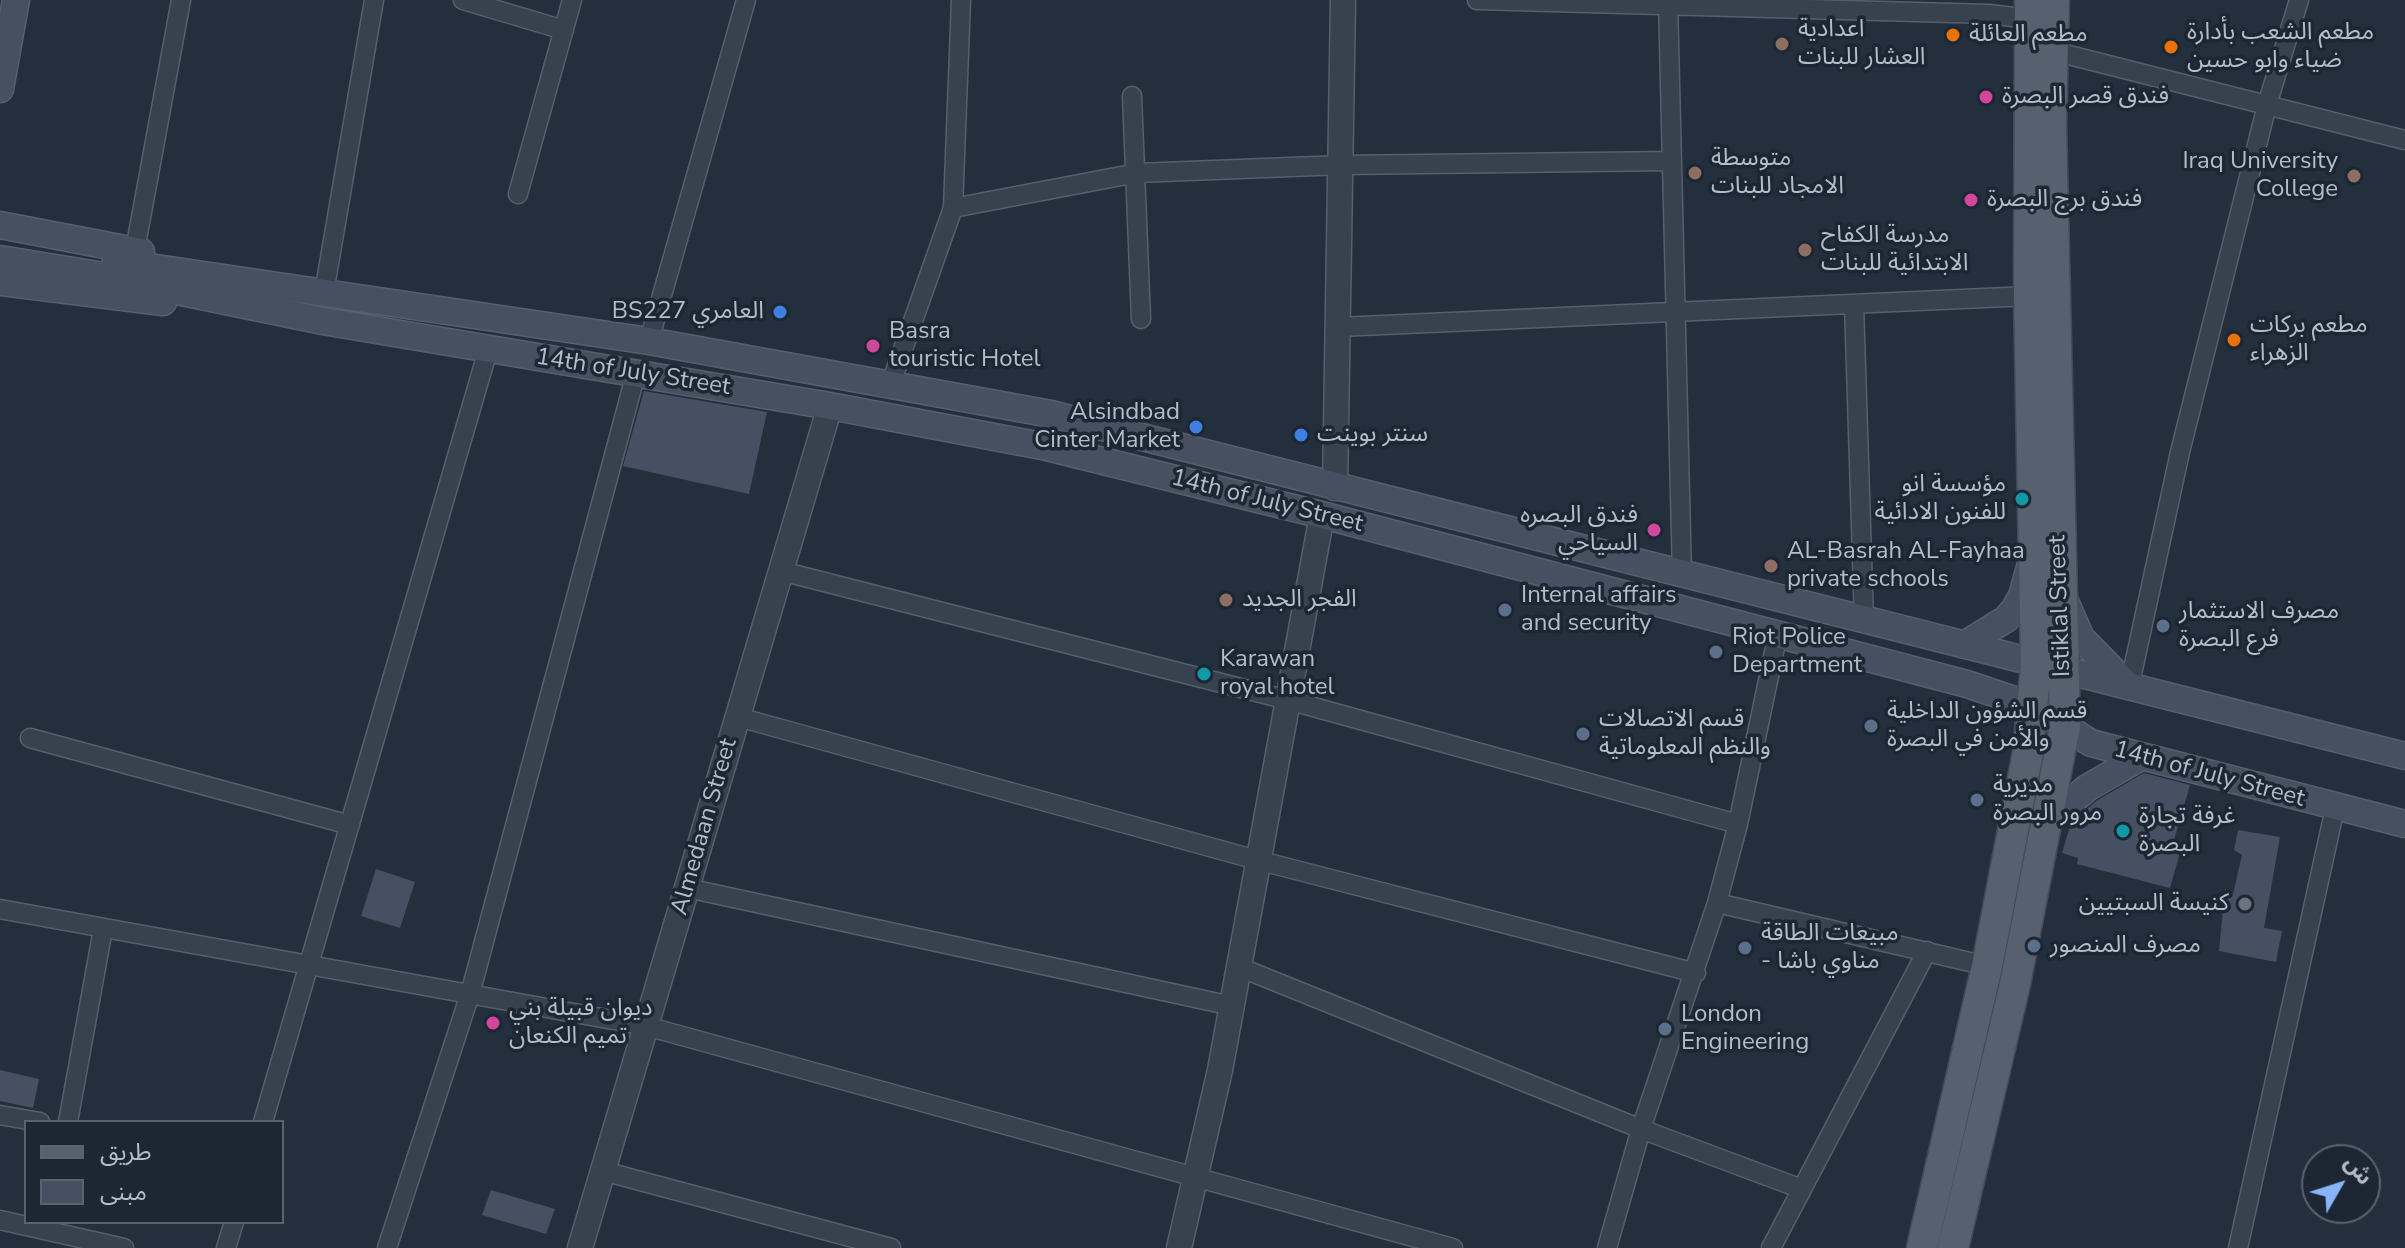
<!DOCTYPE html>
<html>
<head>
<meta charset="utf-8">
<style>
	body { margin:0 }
	#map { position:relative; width:2405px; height:1248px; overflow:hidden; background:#242f3e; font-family:"Nunito Sans","Noto Sans Arabic",sans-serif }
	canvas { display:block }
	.legend { position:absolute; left:24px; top:1120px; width:260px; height:104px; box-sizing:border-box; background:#1d2633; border:2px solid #59626f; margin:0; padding:10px 14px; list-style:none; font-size:24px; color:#b4bcc9 }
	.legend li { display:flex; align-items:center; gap:16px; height:40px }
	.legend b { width:40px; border:2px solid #59626f }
	.north { position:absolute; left:2301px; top:1144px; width:80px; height:80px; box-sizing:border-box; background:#1d2633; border:2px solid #59626f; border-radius:50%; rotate:51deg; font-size:22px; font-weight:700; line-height:32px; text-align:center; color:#b4bcc9 }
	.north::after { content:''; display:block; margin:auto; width:28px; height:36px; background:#8ab4f8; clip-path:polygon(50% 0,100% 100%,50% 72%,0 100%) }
</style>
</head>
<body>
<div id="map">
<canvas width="2405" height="1248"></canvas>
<ul class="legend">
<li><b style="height:10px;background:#56606e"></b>طريق</li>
<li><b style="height:22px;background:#455162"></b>مبنى</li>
</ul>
<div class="north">ش</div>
</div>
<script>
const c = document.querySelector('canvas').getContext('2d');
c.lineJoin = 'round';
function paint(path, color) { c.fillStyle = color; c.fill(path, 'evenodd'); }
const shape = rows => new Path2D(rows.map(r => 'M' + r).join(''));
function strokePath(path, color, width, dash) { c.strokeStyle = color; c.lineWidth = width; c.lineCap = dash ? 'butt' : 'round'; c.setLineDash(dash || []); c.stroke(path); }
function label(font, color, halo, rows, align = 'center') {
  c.font = font + ' "Nunito Sans","Noto Sans Arabic",sans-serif'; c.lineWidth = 7; c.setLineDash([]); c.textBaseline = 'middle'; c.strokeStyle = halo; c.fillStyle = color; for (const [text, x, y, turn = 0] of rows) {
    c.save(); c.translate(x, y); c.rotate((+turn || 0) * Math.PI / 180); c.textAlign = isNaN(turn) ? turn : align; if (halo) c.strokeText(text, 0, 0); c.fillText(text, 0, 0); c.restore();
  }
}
const building = shape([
	[644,391,767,412,749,494,623,466],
	[2144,773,2190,785,2174,840,2183,842,2170,888,2077,864,2078,858,2062,853,2071,823,2076,819,2083,822,2087,809,2096,801],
	[2238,830,2280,837,2264,928,2282,931,2276,962,2219,951,2225,889,2233,894,2242,855,2234,850],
	[376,869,415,882,400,928,361,916],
	[0,1070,39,1079,33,1108,0,1101],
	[491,1190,555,1209,546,1234,482,1215]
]);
const minor = shape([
	[463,0,564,30],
	[1477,0,1989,14,2030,19],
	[1668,0,1682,576],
	[2053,51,2405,140],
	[1132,96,1141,319],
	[518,194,572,0],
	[953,208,1137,173,1342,165,1672,161],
	[135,250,181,0],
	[324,293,374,0],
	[1854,304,1864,621],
	[1339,327,2029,296],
	[649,341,746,0],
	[891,383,953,208,961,0],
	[781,571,1288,700,1738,824],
	[2129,688,2180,452,2267,105,2299,0],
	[738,717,1257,860,1696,973],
	[30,738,350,825],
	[687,888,1232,1006],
	[1717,903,1987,966],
	[0,909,646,1026,1453,1248],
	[1239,967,1641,1129,1799,1188],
	[0,1115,40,1122],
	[68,1122,103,929],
	[263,1122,488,350],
	[603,1171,891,1248],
	[0,1220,124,1248],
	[226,1248,234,1222],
	[387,1248,470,994,636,373],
	[1607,1248,1641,1129,1717,903,1738,824,1778,633],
	[1771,1248,1927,951],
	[2238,1248,2335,808]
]);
const tertiary = shape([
	[1335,488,1343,0],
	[580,1248,830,406],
	[1179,1248,1220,1070,1322,515]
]);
const secondary = shape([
	[0,89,16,0],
	[0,225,141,252],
	[0,259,104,276,323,321,830,406,1042,446,1322,515,1967,684,2032,706,2091,743,2405,824],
	[116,262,649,341,1051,414,2405,756],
	[0,282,163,302],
	[2064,599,2081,638,2127,685],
	[1964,645,2006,619,2014,610,2022,596,2030,567],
	[2047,823,2087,788,2139,758]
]);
const primary = shape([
	[1922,1248,1987,966,2028,752,2036,665,2029,296,2030,0],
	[1953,1248,2015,984,2065,726,2051,126,2054,0]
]);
const markers = [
	[1953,35,8,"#e8710a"],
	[1782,44,8,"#8d6e63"],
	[2171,47,8,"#e8710a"],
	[1986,97,8,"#d1479c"],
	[1695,173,8,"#8d6e63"],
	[2354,176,8,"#8d6e63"],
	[1971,200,8,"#d1479c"],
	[1805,250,8,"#8d6e63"],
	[780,312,8,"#3f7fe0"],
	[2234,340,8,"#e8710a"],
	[873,346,8,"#d1479c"],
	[1196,427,8,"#3f7fe0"],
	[1301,435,8,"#3f7fe0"],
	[2022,499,8,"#0f9aa8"],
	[1654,530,8,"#d1479c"],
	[1771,566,8,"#8d6e63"],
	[1226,600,8,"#8d6e63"],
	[1505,610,8,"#5c6f8a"],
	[2163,626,8,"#5c6f8a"],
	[1716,652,8,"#5c6f8a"],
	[1204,674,8,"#0f9aa8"],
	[1871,726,8,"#5c6f8a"],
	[1583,734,8,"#5c6f8a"],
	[1977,800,8,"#5c6f8a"],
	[2123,831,8,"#0f9aa8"],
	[2245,904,8,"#6b7280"],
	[2034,946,8,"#5c6f8a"],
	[1745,948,8,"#5c6f8a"],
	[493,1023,8,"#d1479c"],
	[1665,1029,8,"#5c6f8a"]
];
const poiNames = [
	["اعدادية",1798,30],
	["العشار للبنات",1798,58],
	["مطعم الشعب بأدارة",2187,33],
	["ضياء وابو حسين",2187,61],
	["مطعم العائلة",1969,35],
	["فندق قصر البصرة",2002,97],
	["متوسطة",1711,159],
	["الامجاد للبنات",1711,187],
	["Iraq University",2338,162,"right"],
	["College",2338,190,"right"],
	["فندق برج البصرة",1987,200],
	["مدرسة الكفاح",1821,236],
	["الابتدائية للبنات",1821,264],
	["BS227 العامري",764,312,"right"],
	["مطعم بركات",2250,326],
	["الزهراء",2250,354],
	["Basra",889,332],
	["touristic Hotel",889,360],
	["Alsindbad",1180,413,"right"],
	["Cinter Market",1180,441,"right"],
	["سنتر بوينت",1317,435],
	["مؤسسة انو",2006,485,"right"],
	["للفنون الادائية",2006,513,"right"],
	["فندق البصره",1638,516,"right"],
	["السياحي",1638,544,"right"],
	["AL-Basrah AL-Fayhaa",1787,552],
	["private schools",1787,580],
	["Internal affairs",1521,596],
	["and security",1521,624],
	["الفجر الجديد",1242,600],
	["مصرف الاستثمار",2179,612],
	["فرع البصرة",2179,640],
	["Riot Police",1732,638],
	["Department",1732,666],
	["Karawan",1220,660],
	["royal hotel",1220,688],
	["قسم الشؤون الداخلية",1887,712],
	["والأمن في البصرة",1887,740],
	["قسم الاتصالات",1599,720],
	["والنظم المعلوماتية",1599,748],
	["مديرية",1993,786],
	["مرور البصرة",1993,814],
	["غرفة تجارة",2139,817],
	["البصرة",2139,845],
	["كنيسة السبتيين",2229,904,"right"],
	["مبيعات الطاقة",1761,934],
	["- مناوي باشا",1761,962],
	["مصرف المنصور",2050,946],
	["ديوان قبيلة بني",509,1009],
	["تميم الكنعان",509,1037],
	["London",1681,1015],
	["Engineering",1681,1043]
];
const streetNames = [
	["14th of July Street",633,373,9],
	["14th of July Street",1267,502,14],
	["Istiklal Street",2061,606,-92],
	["14th of July Street",2209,775,15],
	["Almedaan Street",705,827,-74]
];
paint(building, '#455162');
strokePath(minor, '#565f6c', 21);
strokePath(tertiary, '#565f6c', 27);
strokePath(secondary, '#565f6c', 29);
strokePath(primary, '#414a57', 33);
strokePath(minor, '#38414e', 18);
strokePath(tertiary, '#38414e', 24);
strokePath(secondary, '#465061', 26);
strokePath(primary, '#56606e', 30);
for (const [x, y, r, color] of markers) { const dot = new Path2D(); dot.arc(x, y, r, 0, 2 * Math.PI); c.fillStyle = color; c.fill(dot); strokePath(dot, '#1d2633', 3); }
label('24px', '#b4bcc9', '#1d2633', poiNames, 'left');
label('24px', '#b4bcc9', '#1d2633', streetNames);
</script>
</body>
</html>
